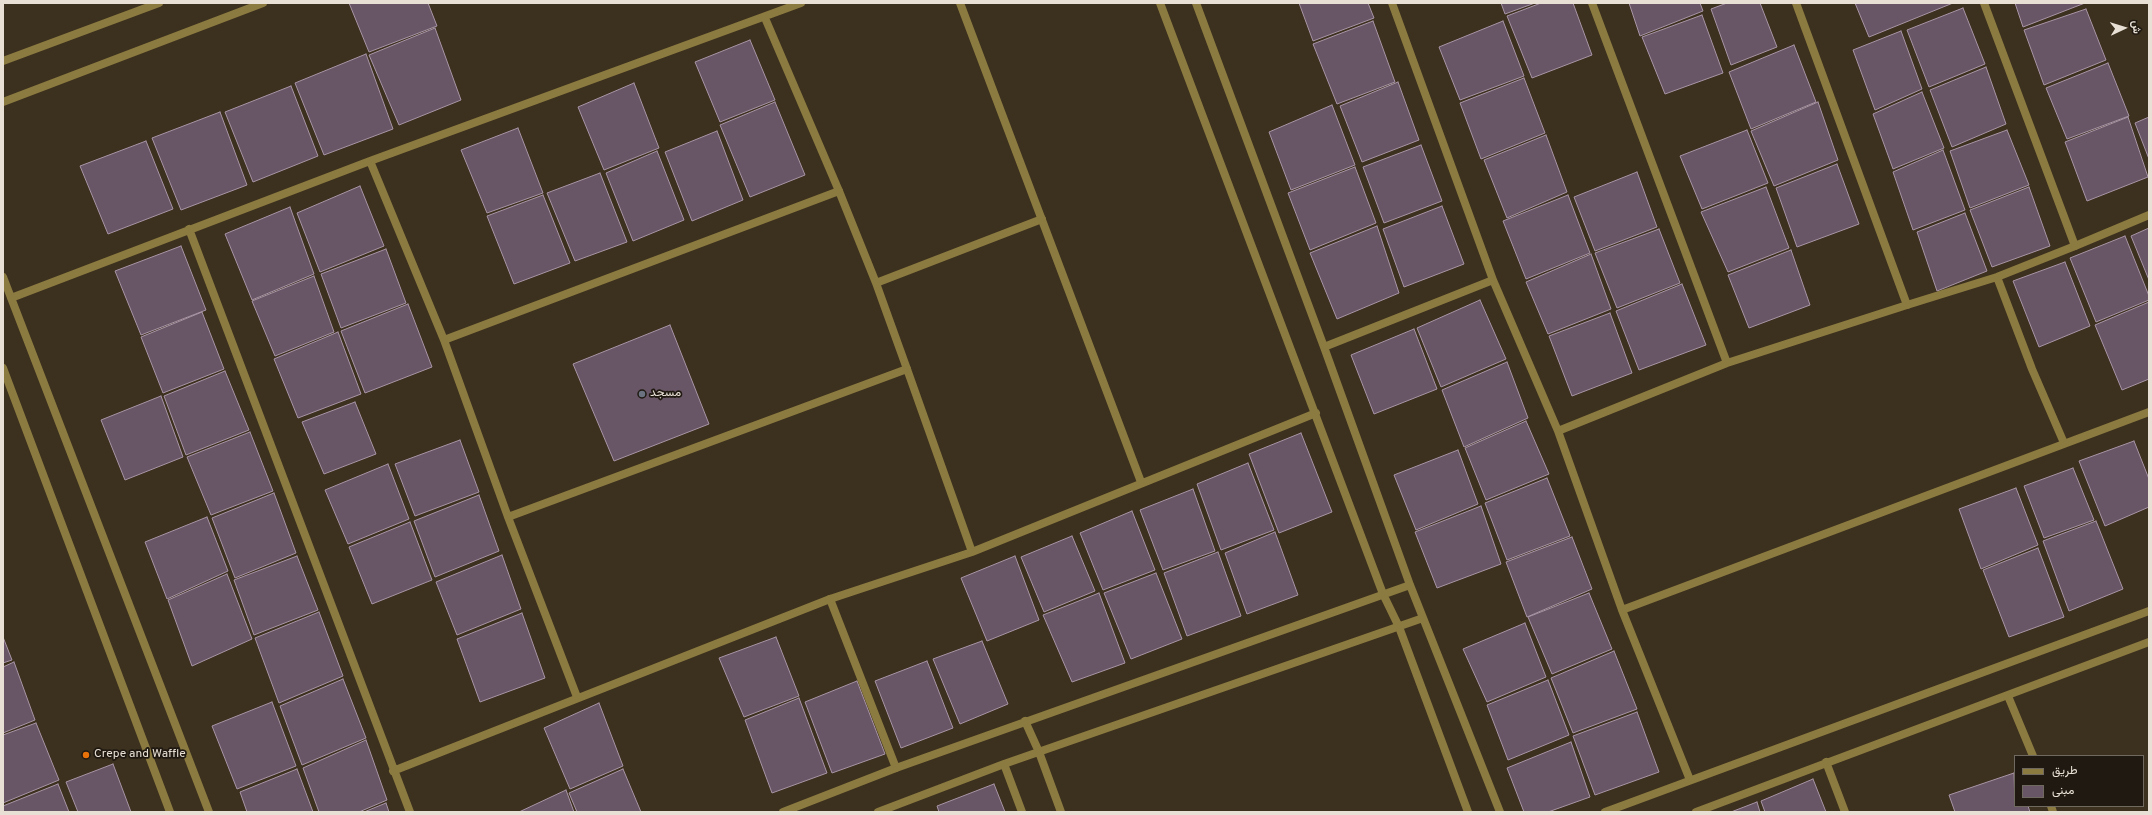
<!DOCTYPE html>
<html>
<head>
<meta charset="utf-8">
<style>
	body { margin:0 }
	#map { position:relative; width:2152px; height:815px; overflow:hidden; background:#3c301e; font-family:Overpass,Vazirmatn,sans-serif }
	canvas { display:block }
	.frame { position:absolute; inset:0; border:4px solid #e8e0d5; pointer-events:none }
	.legend { position:absolute; left:2014px; top:755px; width:130px; height:52px; box-sizing:border-box; background:#1f1911; border:1px solid #6f695f; margin:0; padding:5px 7px; list-style:none; font-size:12px; color:#e8e0d5 }
	.legend li { display:flex; align-items:center; gap:8px; height:20px }
	.legend b { width:20px; border:1px solid #6f695f }
	.north { position:absolute; left:2104px; top:8px; width:40px; height:40px; -webkit-text-stroke:3px #1f1911; paint-order:stroke; rotate:86deg; font-size:11px; font-weight:700; line-height:16px; text-align:center; color:#e8e0d5 }
	.north::after { content:''; display:block; margin:auto; width:14px; height:18px; background:#e8e0d5; clip-path:polygon(50% 0,100% 100%,50% 72%,0 100%) }
</style>
</head>
<body>
<div id="map">
<canvas width="2152" height="815"></canvas>
<div class="frame"></div>
<ul class="legend">
<li><b style="height:5px;background:#8b7b40"></b>طريق</li>
<li><b style="height:11px;background:#685565"></b>مبنى</li>
</ul>
<div class="north">ش</div>
</div>
<script>
const c = document.querySelector('canvas').getContext('2d');
c.lineJoin = 'round';
function paint(path, color) { c.fillStyle = color; c.fill(path, 'evenodd'); }
const shape = rows => new Path2D(rows.map(r => 'M' + r).join(''));
function strokePath(path, color, width, dash) { c.strokeStyle = color; c.lineWidth = width; c.lineCap = dash ? 'butt' : 'round'; c.setLineDash(dash || []); c.stroke(path); }
function label(font, color, halo, rows, align = 'center') {
  c.font = font + ' Overpass,Vazirmatn,sans-serif'; c.lineWidth = 3.5; c.setLineDash([]); c.textBaseline = 'middle'; c.strokeStyle = halo; c.fillStyle = color; for (const [text, x, y, turn = 0] of rows) {
    c.save(); c.translate(x, y); c.rotate((+turn || 0) * Math.PI / 180); c.textAlign = isNaN(turn) ? turn : align; if (halo) c.strokeText(text, 0, 0); c.fillText(text, 0, 0); c.restore();
  }
}
const building = shape([
	[349,3,428,3,437,26,369,52,349,3],
	[1299,3,1368,3,1374,18,1313,41,1299,3],
	[1501,3,1535,3,1505,14,1501,3],
	[1541,3,1573,3,1592,55,1532,78,1507,16,1541,3],
	[1629,3,1700,3,1703,11,1640,36,1629,3],
	[1727,3,1760,3,1777,47,1731,65,1711,9,1727,3],
	[1855,3,1953,3,1869,37,1855,3],
	[2015,3,2085,3,2023,27,2015,3],
	[1963,8,1985,64,1929,87,1907,30,1963,8],
	[2086,9,2106,60,2044,85,2024,30,2086,9],
	[1702,15,1723,73,1665,94,1642,37,1702,15],
	[1373,21,1395,82,1337,104,1313,44,1373,21],
	[1503,21,1524,76,1460,100,1439,47,1503,21],
	[435,28,461,100,399,125,369,55,435,28],
	[1901,31,1922,89,1875,110,1853,50,1901,31],
	[750,40,775,100,720,122,695,62,750,40],
	[1794,45,1816,102,1751,129,1729,72,1794,45],
	[366,54,393,129,324,155,295,83,366,54],
	[2108,63,2129,116,2067,139,2046,88,2108,63],
	[1986,67,2006,124,1952,147,1930,90,1986,67],
	[1524,78,1545,133,1481,159,1460,103,1524,78],
	[1398,82,1419,140,1362,162,1340,106,1398,82],
	[634,83,659,148,604,170,578,107,634,83],
	[291,86,318,156,253,182,225,112,291,86],
	[1922,92,1944,148,1893,169,1873,114,1922,92],
	[775,102,805,175,750,197,720,125,775,102],
	[1818,102,1838,160,1774,186,1751,131,1818,102],
	[1332,105,1355,165,1291,190,1269,132,1332,105],
	[220,112,247,185,181,210,152,138,220,112],
	[2128,117,2148,177,2087,201,2065,142,2128,117],
	[2149,117,2149,159,2135,123,2149,117],
	[518,128,543,193,487,213,461,150,518,128],
	[1747,130,1768,183,1702,209,1680,156,1747,130],
	[2007,130,2029,185,1970,208,1950,151,2007,130],
	[717,131,743,200,692,221,665,152,717,131],
	[1546,135,1567,192,1507,218,1484,160,1546,135],
	[146,141,173,209,108,234,80,166,146,141],
	[1421,145,1442,201,1384,223,1363,167,1421,145],
	[1943,150,1965,210,1913,230,1893,172,1943,150],
	[657,151,684,220,633,241,606,173,657,151],
	[1837,164,1859,224,1797,247,1776,188,1837,164],
	[1355,167,1376,223,1310,250,1288,193,1355,167],
	[1637,172,1657,227,1595,251,1574,197,1637,172],
	[600,173,627,242,575,261,547,193,600,173],
	[360,186,384,246,320,272,297,213,360,186],
	[1766,187,1789,248,1728,272,1701,212,1766,187],
	[2029,187,2050,246,1992,267,1970,210,2029,187],
	[543,195,570,263,514,284,487,216,543,195],
	[1568,195,1590,253,1526,279,1503,221,1568,195],
	[1442,206,1464,264,1404,287,1383,229,1442,206],
	[290,207,314,274,252,300,225,234,290,207],
	[1965,213,1987,271,1937,291,1917,232,1965,213],
	[1377,226,1399,293,1337,319,1310,253,1377,226],
	[2149,228,2149,280,2131,236,2149,228],
	[1659,229,1680,283,1617,308,1595,253,1659,229],
	[2125,236,2149,296,2149,300,2096,322,2070,258,2125,236],
	[181,246,206,310,141,335,115,271,181,246],
	[386,249,406,303,341,328,321,274,386,249],
	[1791,250,1810,305,1749,328,1728,275,1791,250],
	[1591,254,1611,309,1548,334,1526,282,1591,254],
	[2065,262,2090,326,2039,347,2013,281,2065,262],
	[314,276,334,332,275,356,252,301,314,276],
	[1682,284,1706,345,1639,370,1616,311,1682,284],
	[1480,300,1506,359,1441,387,1417,328,1480,300],
	[2149,302,2149,379,2122,390,2095,325,2149,302],
	[408,304,432,367,365,393,341,331,408,304],
	[202,312,224,369,163,393,141,337,202,312],
	[1610,313,1632,373,1572,396,1549,336,1610,313],
	[670,325,709,424,614,461,573,364,670,325],
	[1414,329,1437,389,1374,414,1351,355,1414,329],
	[338,332,361,394,298,418,274,359,338,332],
	[1507,362,1528,418,1464,447,1442,390,1507,362],
	[225,371,249,430,186,455,164,396,225,371],
	[161,396,183,457,125,480,101,420,161,396],
	[355,402,376,454,324,474,302,422,355,402],
	[1526,421,1549,474,1486,500,1465,448,1526,421],
	[250,432,273,491,211,515,187,457,250,432],
	[1301,433,1332,512,1279,533,1249,454,1301,433],
	[460,440,479,492,415,516,395,464,460,440],
	[2134,441,2149,479,2149,507,2105,526,2079,461,2134,441],
	[1458,450,1478,504,1416,530,1394,475,1458,450],
	[1248,463,1274,530,1221,550,1197,484,1248,463],
	[388,464,409,519,348,544,325,490,388,464],
	[2073,468,2094,520,2044,538,2024,486,2073,468],
	[1547,478,1570,536,1507,560,1485,503,1547,478],
	[2016,488,2038,545,1981,569,1959,509,2016,488],
	[1193,489,1215,551,1163,570,1140,510,1193,489],
	[274,493,296,553,235,578,212,518,274,493],
	[479,495,499,551,435,577,414,521,479,495],
	[1481,506,1501,564,1437,588,1415,532,1481,506],
	[1132,511,1155,570,1103,590,1080,533,1132,511],
	[207,517,228,571,167,599,145,542,207,517],
	[2096,521,2123,589,2069,611,2043,541,2096,521],
	[410,522,432,580,372,604,349,547,410,522],
	[1275,532,1298,595,1247,614,1225,553,1275,532],
	[1072,536,1095,591,1044,612,1021,557,1072,536],
	[1572,537,1592,589,1527,617,1506,562,1572,537],
	[2038,548,2064,617,2009,637,1983,570,2038,548],
	[1218,552,1241,616,1187,636,1164,573,1218,552],
	[502,555,521,609,457,635,436,582,502,555],
	[297,556,318,610,254,635,234,580,297,556],
	[1015,556,1039,620,987,641,961,578,1015,556],
	[1156,573,1182,639,1131,659,1104,593,1156,573],
	[227,574,252,639,192,666,168,600,227,574],
	[1099,593,1125,663,1072,682,1043,615,1099,593],
	[1589,593,1612,649,1552,674,1528,617,1589,593],
	[319,612,343,676,279,703,255,638,319,612],
	[522,613,545,678,480,702,457,639,522,613],
	[1525,623,1546,677,1487,702,1463,649,1525,623],
	[3,637,12,660,3,663,3,637],
	[776,637,799,696,744,717,719,658,776,637],
	[982,641,1008,704,960,724,933,659,982,641],
	[1614,651,1637,709,1573,733,1551,678,1614,651],
	[927,661,953,728,901,748,875,681,927,661],
	[14,662,35,720,3,733,3,667,14,662],
	[343,679,366,738,302,765,280,706,343,679],
	[1548,680,1569,735,1508,760,1487,705,1548,680],
	[857,681,885,754,832,773,805,702,857,681],
	[799,698,827,773,772,793,745,720,799,698],
	[272,702,296,766,237,789,212,726,272,702],
	[599,703,623,766,570,789,544,728,599,703],
	[1637,712,1659,772,1595,795,1573,736,1637,712],
	[36,723,59,780,3,803,3,735,36,723],
	[366,740,387,800,359,812,319,812,303,768,366,740],
	[1571,742,1590,797,1548,812,1524,812,1507,768,1571,742],
	[113,764,131,812,78,812,66,782,113,764],
	[297,769,313,812,247,812,240,792,297,769],
	[623,769,641,812,577,812,569,793,623,769],
	[2014,773,2015,806,2028,806,2030,812,1955,812,1949,795,2014,773],
	[1813,779,1826,812,1765,812,1761,801,1813,779],
	[58,784,69,812,3,812,3,806,58,784],
	[994,784,1005,812,939,812,937,806,994,784],
	[566,790,574,812,519,812,566,790],
	[1757,802,1760,812,1731,812,1757,802],
	[386,803,389,812,364,812,386,803]
]);
const lane = shape([
	[839,191,876,283,907,369],
	[1997,277,2032,369,2064,443],
	[876,283,1042,219],
	[1907,305,1997,277,2075,246],
	[830,599,896,768]
]);
const street = shape([
	[960,3,1141,482],
	[1160,3,1383,594,1399,627,1468,812],
	[1196,3,1324,347,1410,585,1500,812],
	[1392,3,1493,280,1558,431,1622,610,1690,780],
	[1592,3,1727,363],
	[1984,3,2075,246,2149,215],
	[3,61,159,3],
	[3,102,263,3],
	[370,161,444,340,508,517,577,697],
	[189,229,410,812],
	[3,277,209,812],
	[11,298,370,161,801,3],
	[444,340,839,191,765,18],
	[1324,347,1493,280],
	[3,368,170,812],
	[1558,431,1727,363,1907,305,1796,3],
	[508,517,907,369,972,552],
	[1622,610,2149,412],
	[2008,696,2033,756],
	[1025,721,1039,752,1061,812],
	[1826,762,1845,812],
	[1004,764,1022,812],
	[393,771,830,599,972,552,1316,413],
	[2051,806,2053,812],
	[783,812,896,768,1410,585],
	[878,812,1004,764,1423,618],
	[1605,812,2149,611],
	[1696,812,2149,642]
]);
const markers = [
	[642,394,4,"#6b7280"],
	[86,755,4,"#e8710a"]
];
const poiNames = [
	["مسجد",650,394],
	["Crepe and Waffle",94,755]
];
paint(building, '#685565');
strokePath(building, '#a995a6', 1);
strokePath(lane, '#8b7b40', 8);
strokePath(street, '#8b7b40', 8);
for (const [x, y, r, color] of markers) { const dot = new Path2D(); dot.arc(x, y, r, 0, 2 * Math.PI); c.fillStyle = color; c.fill(dot); strokePath(dot, '#1f1911', 1.5); }
label('12px', '#e8e0d5', '#1f1911', poiNames, 'left');
</script>
</body>
</html>
